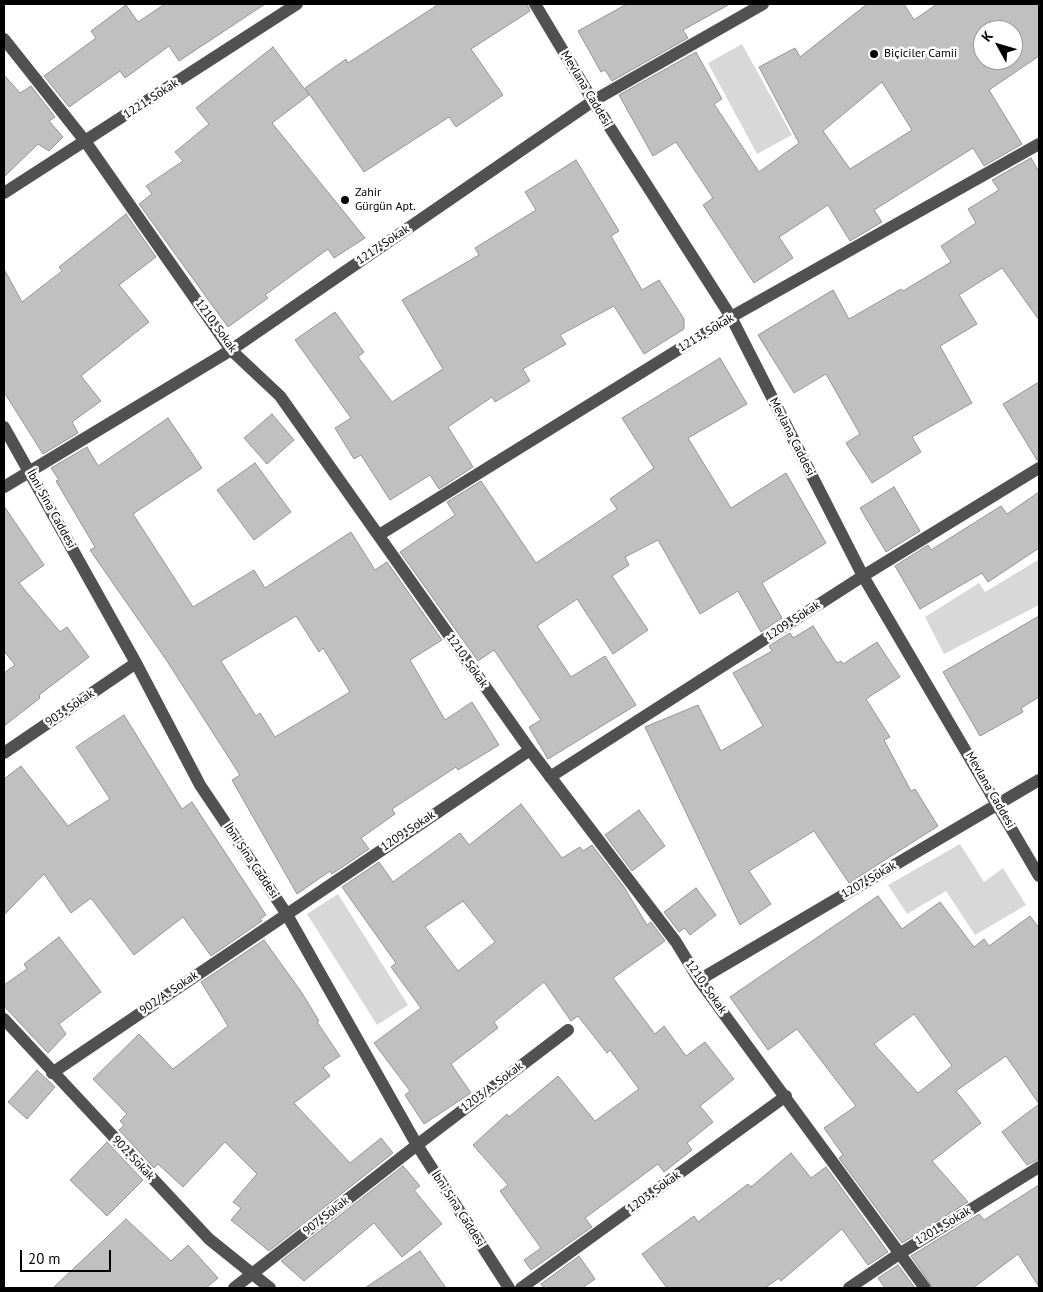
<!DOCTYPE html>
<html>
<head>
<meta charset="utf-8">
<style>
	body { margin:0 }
	#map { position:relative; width:1043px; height:1292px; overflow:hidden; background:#fff; font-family:"PT Sans",sans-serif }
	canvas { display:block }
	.frame { position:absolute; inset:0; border:5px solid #000; pointer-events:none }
	.north { position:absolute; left:973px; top:20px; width:50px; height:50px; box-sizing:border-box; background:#fff; border:1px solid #999; border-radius:50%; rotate:309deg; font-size:14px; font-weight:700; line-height:20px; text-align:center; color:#000 }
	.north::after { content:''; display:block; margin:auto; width:18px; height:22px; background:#000; clip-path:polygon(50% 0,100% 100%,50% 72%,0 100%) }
	.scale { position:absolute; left:20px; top:1250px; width:91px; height:22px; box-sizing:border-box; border:2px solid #000; border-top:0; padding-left:6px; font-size:15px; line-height:18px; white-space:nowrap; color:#000; -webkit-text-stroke:4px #fff; paint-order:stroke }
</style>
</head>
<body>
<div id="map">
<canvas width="1043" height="1292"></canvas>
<div class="frame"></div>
<div class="north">K</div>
<div class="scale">20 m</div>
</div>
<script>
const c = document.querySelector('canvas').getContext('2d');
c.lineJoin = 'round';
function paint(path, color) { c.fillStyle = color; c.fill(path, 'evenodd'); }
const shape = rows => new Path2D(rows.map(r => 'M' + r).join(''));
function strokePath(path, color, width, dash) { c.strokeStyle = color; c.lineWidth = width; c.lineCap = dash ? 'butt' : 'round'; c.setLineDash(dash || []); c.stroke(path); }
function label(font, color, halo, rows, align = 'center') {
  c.font = font + ' "PT Sans",sans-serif'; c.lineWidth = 5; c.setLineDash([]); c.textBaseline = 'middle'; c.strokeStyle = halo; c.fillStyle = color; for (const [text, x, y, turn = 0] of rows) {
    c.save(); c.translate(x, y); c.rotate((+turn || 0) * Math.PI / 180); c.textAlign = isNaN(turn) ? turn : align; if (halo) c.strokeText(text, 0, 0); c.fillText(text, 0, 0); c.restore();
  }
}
const green = shape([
	[742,44,792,135,757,154,708,63],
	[1038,560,1039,605,944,654,925,617,979,583,985,592],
	[960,844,984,882,1003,868,1026,905,975,935,946,891,907,914,888,885],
	[338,894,408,1005,377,1025,307,914]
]);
const building = shape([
	[165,4,265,4,179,61,169,46,125,78,120,71,69,107,44,76,96,38,91,31,126,5,138,22,165,4],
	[439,4,527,4,530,11,471,49,503,95,456,127,449,117,364,172,305,88,346,59,348,63,439,4],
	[627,4,730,4,683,30,688,38,612,81,605,70,601,72,578,31,627,4],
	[867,4,904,4,914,20,937,4,1039,4,1039,56,989,90,1022,144,984,166,973,148,874,210,882,222,850,241,828,205,779,237,793,258,754,283,703,205,713,198,676,142,653,156,619,95,696,52,722,99,714,104,759,172,799,143,759,67,795,48,800,57,867,4],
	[983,30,1013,30,1013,60,983,60,983,30],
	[882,82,912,130,850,169,823,131,882,82],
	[273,47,309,95,272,123,365,238,334,258,328,249,265,295,268,298,228,327,139,204,152,194,146,186,183,161,175,152,209,124,196,108,273,47],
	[4,75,20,93,31,86,55,117,49,121,63,137,49,151,38,144,4,177,4,75],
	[1031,158,1039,172,1039,320,1002,268,959,295,977,324,940,346,972,403,912,437,921,452,872,483,846,443,860,434,826,374,794,393,758,335,833,290,849,319,901,289,903,291,951,262,941,246,976,223,968,209,999,190,992,180,1031,158],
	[576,160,619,231,611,236,642,290,659,280,684,319,684,329,644,354,614,306,560,335,566,344,523,369,530,381,495,402,492,397,448,427,473,467,439,489,430,475,390,500,361,455,354,459,335,428,351,418,295,340,335,312,364,352,358,357,392,402,443,369,402,300,479,255,475,248,536,210,525,192,576,160],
	[126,214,156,257,119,285,149,322,81,376,101,401,72,422,78,433,43,454,4,392,4,269,22,302,62,271,59,267,126,214],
	[720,358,747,404,688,438,731,508,786,473,826,543,762,583,782,618,761,632,738,591,700,614,658,540,625,557,629,565,612,576,648,630,613,654,577,599,537,626,571,677,605,656,636,705,548,759,529,727,541,720,494,650,478,661,400,552,455,515,447,502,481,481,536,563,617,509,610,499,654,468,622,418,720,358],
	[1039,382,1039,460,1037,460,1003,404,1039,382],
	[272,414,294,440,267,464,244,438,272,414],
	[168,418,202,468,133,514,193,607,254,570,265,588,351,532,375,570,387,562,442,640,410,660,445,720,472,702,499,745,458,770,456,767,392,809,395,814,361,838,369,849,332,874,330,871,297,894,232,780,240,775,165,658,90,550,95,547,56,481,59,480,51,468,87,447,98,466,168,418],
	[296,616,319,652,323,648,350,692,275,737,260,713,256,716,221,661,296,616],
	[255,463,291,512,254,540,217,490,255,463],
	[894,487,920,531,886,552,860,508,894,487],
	[1039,492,1039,548,988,582,982,573,920,609,895,566,928,545,931,550,1001,506,1007,514,1039,492],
	[4,506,44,565,19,583,60,632,67,627,89,657,39,695,40,698,4,726,4,673,15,665,4,651,4,506],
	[1039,616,1039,697,1021,708,1023,712,980,736,943,672,1039,616],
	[813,626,837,663,841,661,843,664,877,642,900,677,866,699,890,737,884,740,911,791,915,789,938,826,849,883,814,831,749,871,771,904,740,925,645,727,698,705,721,751,763,726,733,673,772,651,769,646,790,633,793,638,813,626],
	[124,715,182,809,192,802,266,915,260,919,262,921,211,956,183,917,134,955,91,898,71,913,44,874,4,915,4,779,21,766,68,826,110,799,76,747,124,715],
	[521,804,562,858,580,847,583,851,592,845,624,887,647,925,651,922,665,941,613,978,655,1034,664,1026,686,1056,705,1042,734,1079,700,1106,713,1122,687,1143,692,1150,664,1172,658,1164,585,1218,592,1227,531,1270,524,1260,541,1248,500,1191,508,1185,473,1145,507,1114,509,1117,558,1076,595,1121,639,1089,610,1050,607,1053,578,1016,571,1021,544,982,494,1022,498,1028,451,1064,471,1093,424,1124,405,1095,410,1091,374,1043,421,1008,391,967,396,963,342,887,379,862,393,882,460,833,469,845,521,804],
	[463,901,495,942,458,971,425,927,463,901],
	[639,810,665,846,632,871,605,835,639,810],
	[696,888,716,915,690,935,685,928,679,932,664,912,696,888],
	[878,896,902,929,940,902,974,947,984,939,989,946,1030,916,1039,928,1039,1159,1027,1165,1002,1132,1039,1104,1006,1056,956,1091,981,1123,932,1161,968,1202,902,1243,839,1158,843,1155,824,1128,856,1106,797,1029,768,1050,730,997,878,896],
	[914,1014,952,1066,918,1093,874,1044,914,1014],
	[59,937,101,992,59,1024,66,1034,48,1053,4,1006,4,985,27,969,24,964,59,937],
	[264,940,302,993,319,1021,317,1022,340,1056,323,1067,330,1076,294,1103,350,1163,381,1138,393,1153,269,1251,231,1220,241,1208,233,1202,257,1174,225,1142,183,1187,158,1164,154,1168,119,1130,124,1125,120,1121,127,1114,93,1079,139,1034,173,1069,228,1026,201,982,264,940],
	[37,1070,55,1087,27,1119,8,1102,37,1070],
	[107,1142,143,1180,107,1216,70,1180,107,1142],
	[791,1153,811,1178,826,1167,888,1252,868,1265,842,1229,781,1281,779,1278,765,1288,667,1288,642,1254,694,1216,698,1222,748,1184,751,1187,791,1153],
	[403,1166,420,1186,414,1190,442,1224,402,1257,374,1223,304,1281,281,1261,403,1166],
	[1039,1185,1039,1287,1018,1254,973,1288,933,1288,911,1256,979,1214,984,1220,1039,1185],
	[126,1219,171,1261,188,1245,218,1278,206,1288,53,1288,126,1219],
	[420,1251,446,1288,365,1288,420,1251],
	[579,1256,595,1279,582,1288,544,1288,541,1284,579,1256],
	[898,1265,915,1288,885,1288,878,1278,898,1265]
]);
const minor = shape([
	[535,4,593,101,731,317,863,576,1039,876],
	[4,39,85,141,231,350,280,396,530,750,676,942,699,980,925,1288],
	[4,193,297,4],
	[4,427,136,663,200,785,286,913,417,1145,509,1288],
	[4,487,231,350,593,101,763,4],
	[379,535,731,317,1039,144],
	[4,753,136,663],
	[550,777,863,576,1039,468],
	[699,980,1039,780],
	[4,1019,209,1239,270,1288],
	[52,1073,530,750],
	[234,1288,417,1145,568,1030],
	[521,1288,786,1096],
	[849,1288,899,1254,1039,1167]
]);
const markers = [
	[874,54,5,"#000"],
	[345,200,5,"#000"]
];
const poiNames = [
	["Biçiciler Camii",884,54],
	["Zahir",355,193],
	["Gürgün Apt.",355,207]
];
const streetNames = [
	["Mevlana Caddesi",586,89,59],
	["1221. Sokak",151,99,-33],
	["1217. Sokak",383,245,-34],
	["1210. Sokak",216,326,54],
	["1213. Sokak",706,333,-31],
	["Mevlana Caddesi",792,437,63],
	["İbni Sina Caddesi",51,509,61],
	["1209. Sokak",793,621,-33],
	["1210. Sokak",467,661,55],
	["903. Sokak",70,708,-34],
	["Mevlana Caddesi",990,790,60],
	["1209. Sokak",408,831,-34],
	["İbni Sina Caddesi",251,861,56],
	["1207. Sokak",869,880,-30],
	["1210. Sokak",706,987,55],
	["902/A. Sokak",169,993,-34],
	["1203/A. Sokak",492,1087,-37],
	["902. Sokak",133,1158,47],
	["1203. Sokak",654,1192,-36],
	["İbni Sina Caddesi",458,1209,57],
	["907. Sokak",326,1216,-38],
	["1201. Sokak",943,1226,-31]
];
paint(green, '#d8d8d8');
paint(building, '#c0c0c0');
strokePath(building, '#959595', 1);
strokePath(minor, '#515151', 12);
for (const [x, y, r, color] of markers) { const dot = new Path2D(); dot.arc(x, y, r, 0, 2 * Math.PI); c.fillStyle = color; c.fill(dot); strokePath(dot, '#fff', 2); }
label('12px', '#000', '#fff', poiNames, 'left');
label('12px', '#000', '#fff', streetNames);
</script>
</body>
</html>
